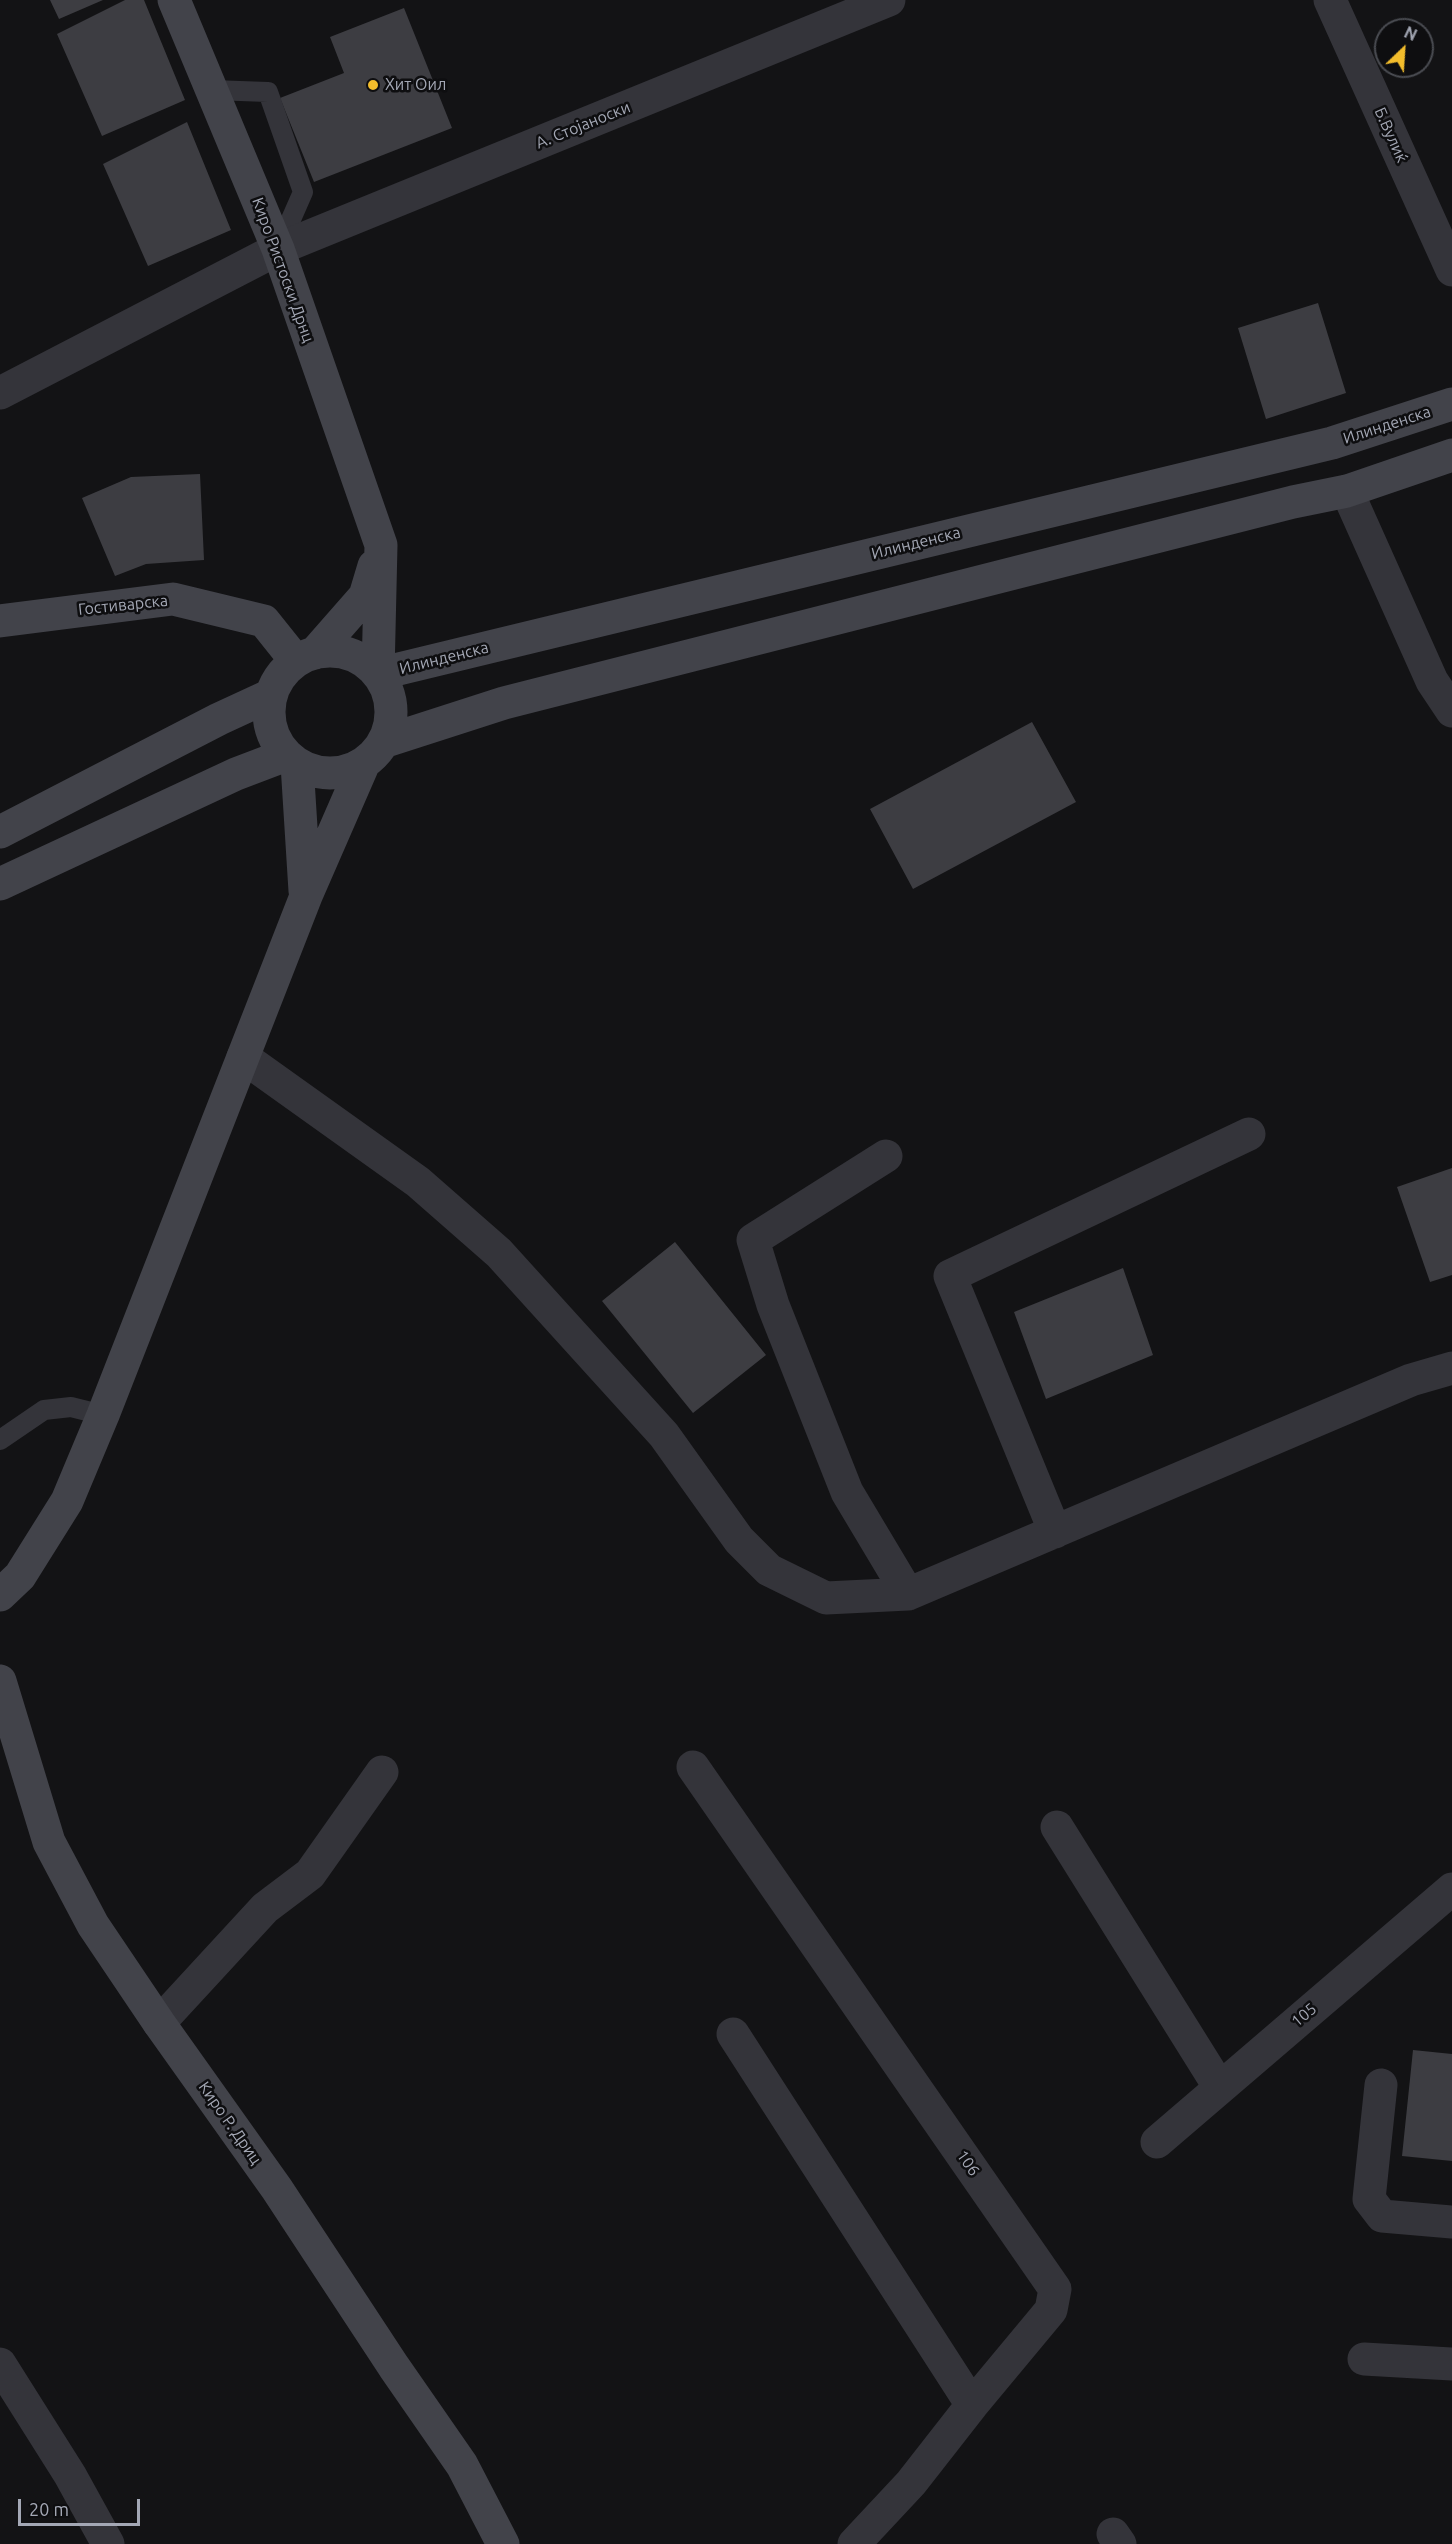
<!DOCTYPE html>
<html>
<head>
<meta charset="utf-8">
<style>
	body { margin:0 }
	#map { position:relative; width:1452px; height:2544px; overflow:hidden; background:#131315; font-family:Ubuntu,sans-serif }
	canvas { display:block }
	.north { position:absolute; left:1374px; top:18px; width:60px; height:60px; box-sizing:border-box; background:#0e0e10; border:2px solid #4a4c52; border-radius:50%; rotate:25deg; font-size:16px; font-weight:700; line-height:24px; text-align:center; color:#a4a8b5 }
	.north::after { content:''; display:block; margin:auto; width:21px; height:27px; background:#f3bd2c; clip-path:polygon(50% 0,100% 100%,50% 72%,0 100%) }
	.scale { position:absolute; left:18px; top:2499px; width:122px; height:27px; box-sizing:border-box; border:3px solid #a4a8b5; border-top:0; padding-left:8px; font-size:18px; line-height:21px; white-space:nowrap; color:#a4a8b5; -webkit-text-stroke:4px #0e0e10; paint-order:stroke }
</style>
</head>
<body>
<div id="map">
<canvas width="1452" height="2544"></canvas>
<div class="north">N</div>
<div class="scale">20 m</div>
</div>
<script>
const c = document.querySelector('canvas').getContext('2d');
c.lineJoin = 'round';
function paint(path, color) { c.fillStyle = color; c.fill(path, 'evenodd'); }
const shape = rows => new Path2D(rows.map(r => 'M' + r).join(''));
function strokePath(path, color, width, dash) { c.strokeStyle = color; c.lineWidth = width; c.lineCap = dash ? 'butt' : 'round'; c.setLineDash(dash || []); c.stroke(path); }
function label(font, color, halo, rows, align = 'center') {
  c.font = font + ' Ubuntu,sans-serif'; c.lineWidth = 5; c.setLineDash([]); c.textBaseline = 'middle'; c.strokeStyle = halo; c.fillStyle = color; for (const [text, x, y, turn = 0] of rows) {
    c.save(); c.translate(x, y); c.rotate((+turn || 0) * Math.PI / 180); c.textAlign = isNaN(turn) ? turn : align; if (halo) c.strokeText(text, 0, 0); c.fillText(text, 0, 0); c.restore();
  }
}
const building = shape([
	[50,0,103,0,59,19],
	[125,0,144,0,185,100,102,136,57,34],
	[404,8,452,128,314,182,280,98,344,73,330,37],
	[187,122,231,230,148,266,103,164],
	[1318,303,1346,393,1266,419,1238,328],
	[200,474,204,560,146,564,115,576,82,498,131,477],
	[1032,722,1076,802,913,889,870,809],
	[1452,1168,1452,1275,1430,1282,1397,1187],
	[675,1242,766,1355,693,1413,602,1301],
	[1123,1268,1153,1355,1046,1399,1014,1312],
	[1413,2050,1452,2054,1452,2161,1402,2156]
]);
const lane = shape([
	[212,90,268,92,303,192,278,249],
	[0,1440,44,1410,71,1407,103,1415]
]);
const street = shape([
	[1330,0,1452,270],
	[0,393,278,249,889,0],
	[1347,491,1432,681,1452,711],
	[243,1057,418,1182,499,1253,664,1435,739,1540,769,1570,826,1598,908,1594,1411,1380,1452,1368],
	[886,1156,753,1240,773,1305,847,1492,908,1594],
	[1055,1532,950,1276,1249,1134],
	[693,1767,1055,2289,1051,2310,972,2405,911,2483,854,2544],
	[1057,1827,1220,2088],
	[159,2023,265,1908,310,1874,382,1772],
	[733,2034,972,2405],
	[1381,2085,1369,2199,1382,2216,1452,2222],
	[1157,2142,1452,1889],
	[1364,2359,1452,2364],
	[0,2364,70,2475,108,2544],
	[1113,2534,1120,2544]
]);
const secondary = shape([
	[174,0,278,249,381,545,378,674],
	[0,621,173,599,264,621,296,661],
	'269 712a61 61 0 1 1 122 0a61 61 0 1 1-122 0Z',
	[315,653,365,596,374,566],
	[378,674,1332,443,1452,404],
	[383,742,504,703,1293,502,1347,491,1452,455],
	[297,764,305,891],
	[0,832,219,719,271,695],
	[0,884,236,774,286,755],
	[0,1595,20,1576,67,1501,103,1415,306,896,364,763],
	[0,1681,49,1842,93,1925,159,2023,277,2189,394,2367,462,2465,503,2544]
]);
const markers = [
	[373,85,6,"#f3bd2c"]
];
const poiNames = [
	["Хит Оил",385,85]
];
const streetNames = [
	["А. Стојаноски",583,125,-22],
	["Б.Вулиќ",1391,135,66],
	["Киро Ристоски Дрнц",283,270,70],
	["Илинденска",1387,425,-18],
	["Илинденска",916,543,-14],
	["Гостиварска",123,605,-6],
	["Илинденска",444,658,-14],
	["105",1304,2015,-40],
	["Киро Р. Дриц",230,2123,55],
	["106",968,2163,55]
];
paint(building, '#3d3d42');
strokePath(lane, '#34343a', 20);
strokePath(street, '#34343a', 33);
strokePath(secondary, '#42434a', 33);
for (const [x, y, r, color] of markers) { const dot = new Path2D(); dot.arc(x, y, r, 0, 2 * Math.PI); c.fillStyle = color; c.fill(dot); strokePath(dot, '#0e0e10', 2); }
label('16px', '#a4a8b5', '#0e0e10', poiNames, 'left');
label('16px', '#a4a8b5', '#0e0e10', streetNames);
</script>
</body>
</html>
